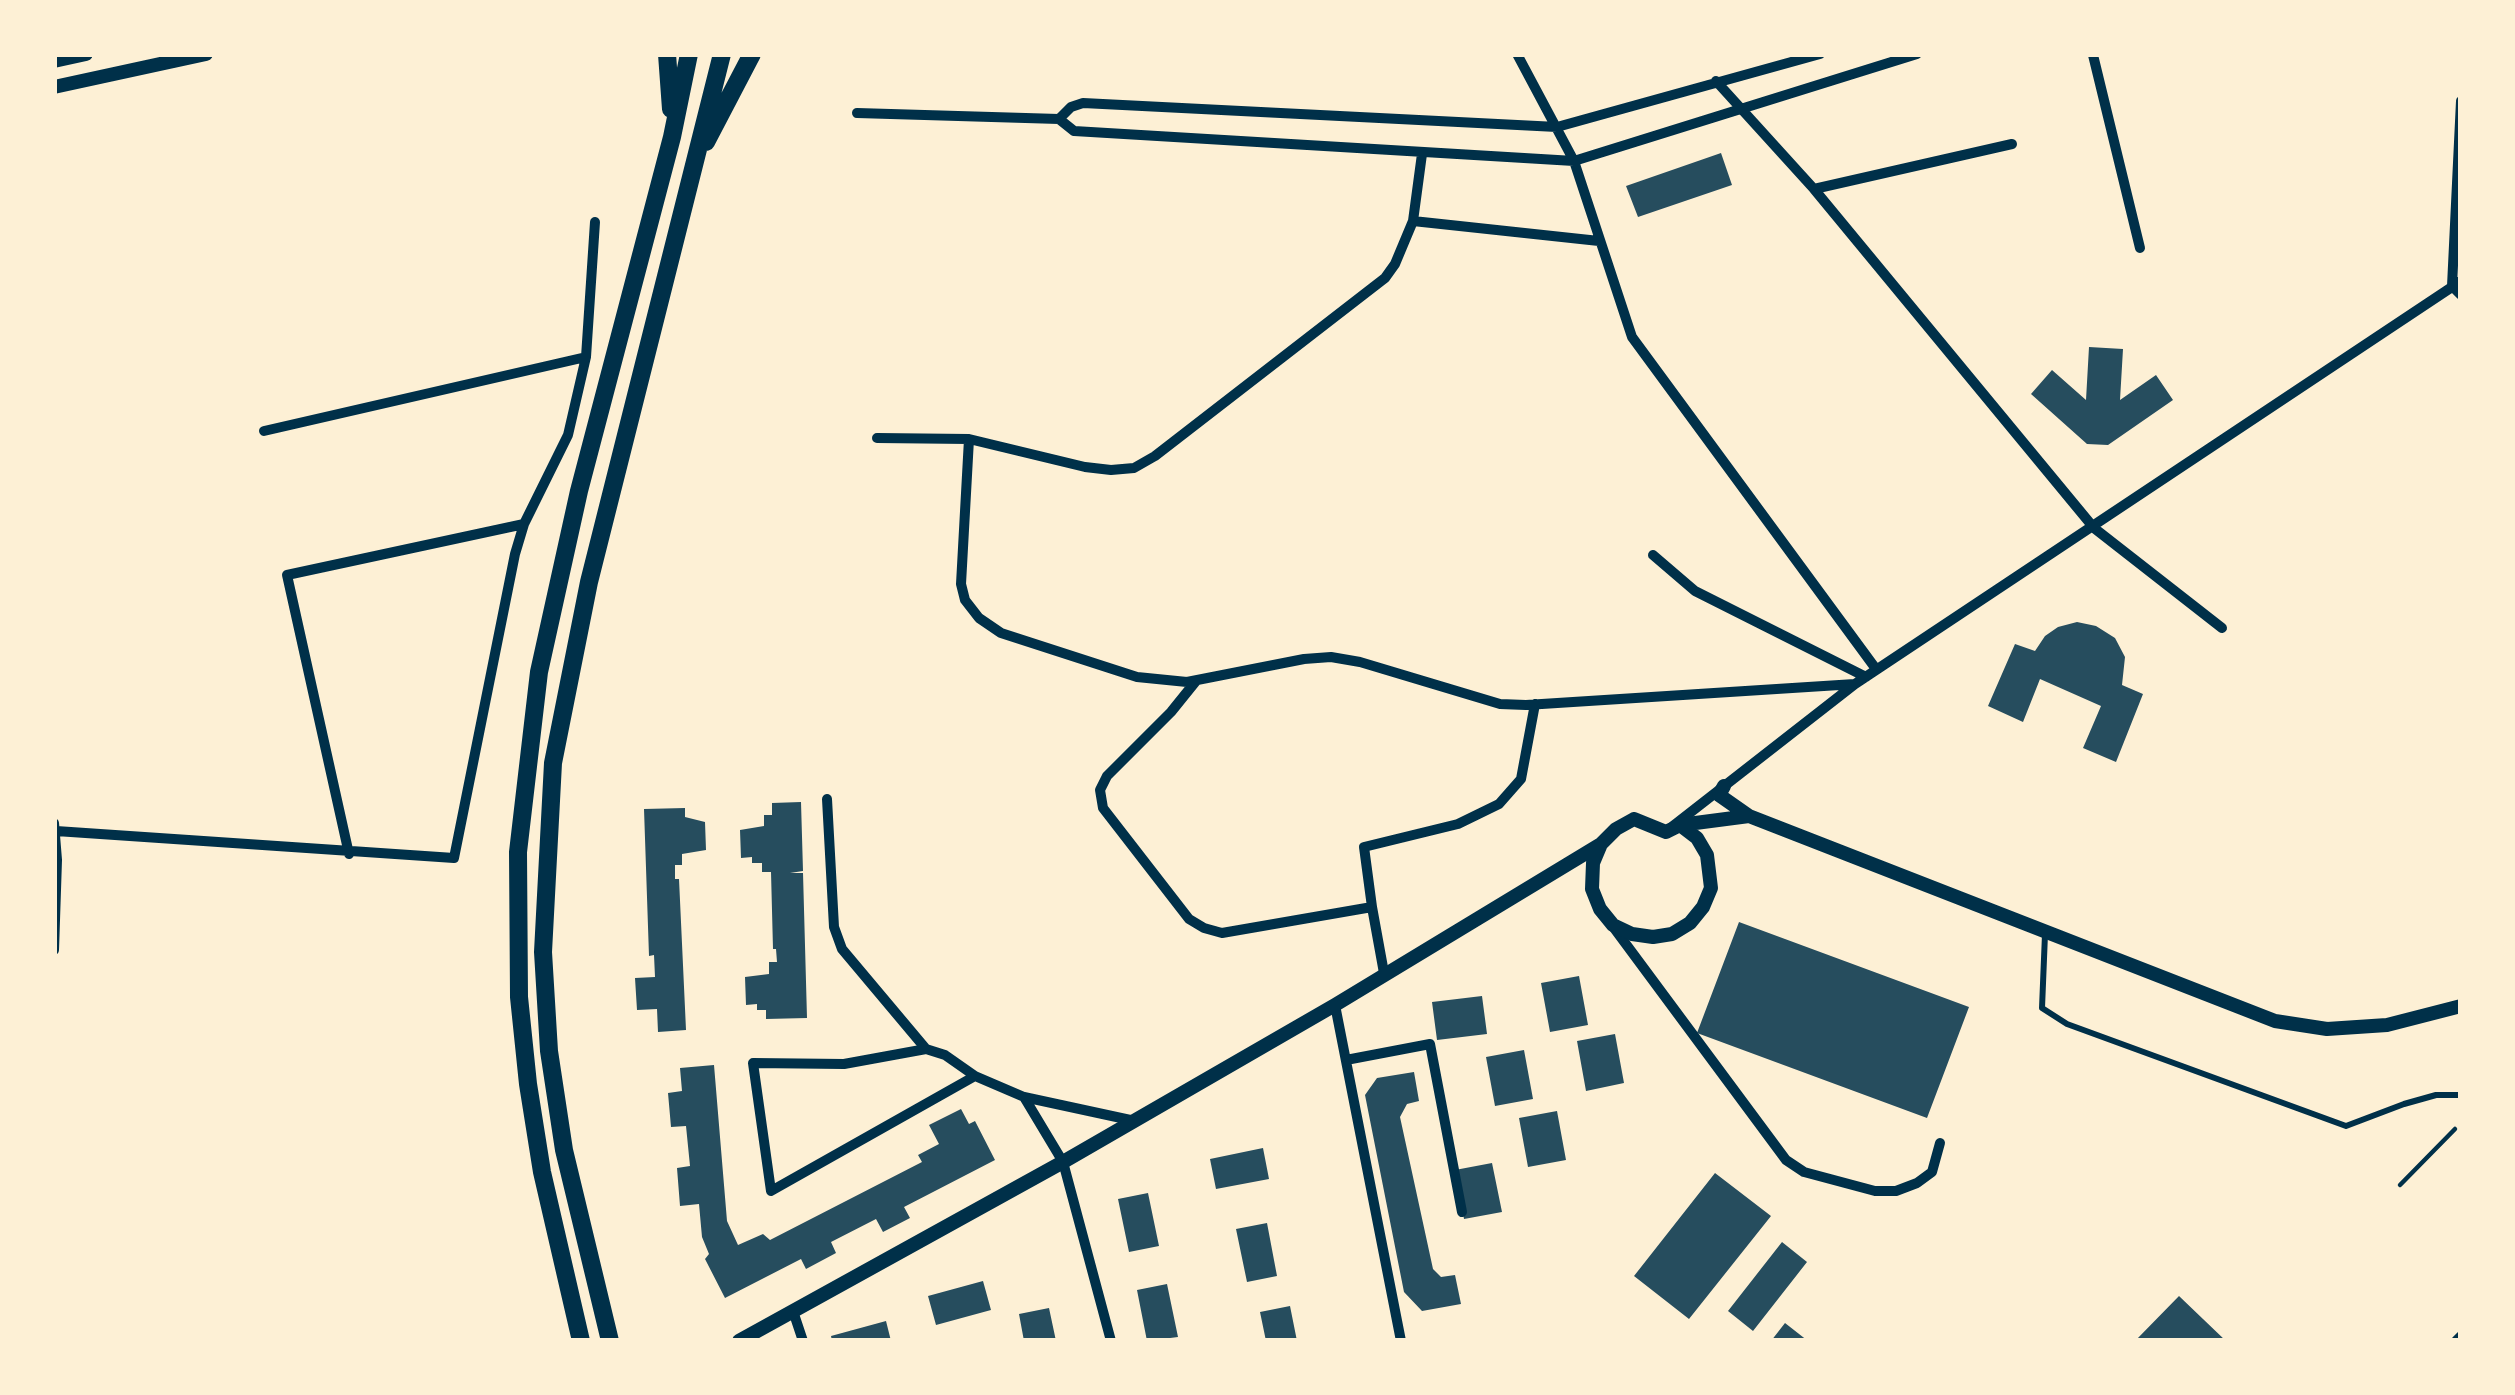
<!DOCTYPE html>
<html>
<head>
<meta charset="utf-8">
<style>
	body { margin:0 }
	#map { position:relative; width:2515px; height:1395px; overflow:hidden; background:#fdf0d5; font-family:"Work Sans",sans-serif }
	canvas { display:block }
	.frame { position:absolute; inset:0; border:57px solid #fdf0d5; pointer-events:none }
</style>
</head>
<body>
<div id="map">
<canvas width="2515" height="1395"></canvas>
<div class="frame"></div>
</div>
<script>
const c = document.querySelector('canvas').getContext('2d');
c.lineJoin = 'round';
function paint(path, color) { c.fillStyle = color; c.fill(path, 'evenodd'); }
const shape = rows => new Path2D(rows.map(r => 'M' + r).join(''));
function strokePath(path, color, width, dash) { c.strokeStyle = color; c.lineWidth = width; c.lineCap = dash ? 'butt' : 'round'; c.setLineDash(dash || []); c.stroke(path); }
const building = shape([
	[1721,153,1732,185,1638,217,1626,186],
	[2089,347,2123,349,2120,400,2156,375,2173,400,2108,445,2087,444,2031,394,2052,370,2086,400],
	[2077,622,2096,626,2115,638,2125,657,2122,685,2143,694,2116,762,2083,748,2101,706,2040,679,2023,722,1988,706,2015,644,2035,651,2045,636,2058,627],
	[801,802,803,871,790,873,803,873,807,1018,766,1019,766,1010,757,1010,757,1004,746,1005,745,977,769,974,769,962,777,962,776,949,773,949,771,872,762,872,762,863,752,863,752,857,741,858,740,830,764,826,764,815,772,815,772,803],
	[685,808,685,817,705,822,706,850,682,854,682,865,675,865,675,879,679,879,686,1030,658,1032,657,1009,637,1010,635,978,655,977,654,955,649,956,644,809],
	[1739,922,1969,1007,1927,1118,1697,1033],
	[1579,976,1588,1025,1550,1032,1541,983],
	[1482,996,1487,1034,1437,1040,1432,1002],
	[1615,1034,1624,1083,1586,1091,1577,1041],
	[1524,1050,1533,1099,1495,1106,1486,1057],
	[714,1065,727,1221,738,1245,763,1234,770,1240,922,1162,918,1155,939,1144,929,1125,961,1109,969,1124,975,1121,995,1160,904,1207,910,1218,883,1232,876,1219,831,1242,836,1253,806,1269,801,1259,725,1298,705,1259,709,1254,702,1237,699,1204,680,1206,677,1168,690,1166,686,1126,671,1127,668,1093,682,1091,680,1068],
	[1414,1072,1419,1101,1407,1104,1400,1117,1433,1269,1441,1277,1455,1275,1461,1304,1422,1311,1404,1292,1365,1095,1377,1078],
	[1557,1111,1566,1160,1528,1167,1519,1118],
	[1263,1148,1269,1179,1216,1189,1210,1159],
	[1492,1163,1502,1212,1464,1219,1455,1170],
	[1715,1173,1771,1216,1689,1319,1634,1276],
	[1148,1193,1159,1246,1129,1252,1118,1199],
	[1267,1223,1277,1276,1247,1282,1236,1229],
	[1782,1242,1807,1262,1753,1331,1728,1311],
	[983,1281,991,1310,936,1325,928,1296],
	[1167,1284,1178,1337,1147,1341,1137,1290],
	[2179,1296,2203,1319,2226,1341,2135,1341],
	[1290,1306,1297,1341,1266,1341,1260,1312],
	[1049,1308,1056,1341,1024,1341,1019,1314],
	[886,1321,891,1341,832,1341,831,1336],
	[1785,1323,1808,1341,1771,1341]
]);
const path = shape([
	[2400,1185,2455,1129]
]);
const service = shape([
	[2045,934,2042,1008,2067,1024,2346,1126,2404,1104,2436,1095,2461,1095],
	[2461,1113,2461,1116]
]);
const minor = shape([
	[1517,54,1574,161,1632,337,1876,669],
	[2093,55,2140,248],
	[1716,81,1814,189,2094,528,2222,628],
	[2461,101,2452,286,2461,295],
	[857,113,1059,119,1074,131,1574,161,1917,54],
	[1059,119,1071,107,1083,103,1557,127,1820,54],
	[1814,189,2012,144],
	[1413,221,1599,241],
	[264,431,586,357],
	[877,438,969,439,1085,467,1111,470,1134,468,1155,456,1385,278,1395,264,1413,221,1422,154],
	[969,439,961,584,965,600,979,618,1001,633,1137,677,1187,682,1304,659,1331,657,1360,662,1500,704,1526,705,1855,684],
	[1653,555,1695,591,1866,677],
	[1196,681,1171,712,1107,776,1100,790,1103,808,1189,919,1204,928,1222,933,1372,907,1364,847,1458,824,1499,804,1521,779,1535,704],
	[827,799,834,927,842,949,926,1049],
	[54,823,57,860,54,950],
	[1673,826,1855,684,2461,281],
	[56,831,454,858,515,554,524,524,568,435,586,357,595,222],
	[349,854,287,575,524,524],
	[1372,907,1384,973],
	[1614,928,1786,1160,1804,1172,1875,1191,1896,1191,1917,1183,1932,1172,1940,1143],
	[1335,1005,1401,1341],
	[1346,1060,1430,1044,1462,1212],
	[975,1076,945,1055,926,1049,844,1064,753,1063,771,1191,975,1076,1024,1097,1063,1162,1111,1341],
	[1024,1097,1135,1121],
	[793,1311,803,1341],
	[2456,1341,2461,1336]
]);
const tertiary = shape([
	[54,61,86,54],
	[54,87,206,54],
	[1724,786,1719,795,1749,816],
	[1634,819,1666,832,1680,825,1697,838,1707,855,1711,888,1703,907,1690,923,1672,934,1653,937,1632,934,1613,925,1600,909,1592,889,1593,863,1601,844,1616,829,1634,819],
	[1680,825,1749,816,2275,1021,2327,1029,2387,1025,2461,1006],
	[739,1341,1063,1162,1335,1005,1601,844]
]);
const trunk = shape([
	[667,54,671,109],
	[706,142,752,54],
	[581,1341,542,1172,528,1084,519,997,518,852,539,672,579,491,672,137,689,54],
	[610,1341,564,1150,549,1051,543,952,553,763,589,582,722,54]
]);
paint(building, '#264d5e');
strokePath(path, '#003049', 4.5);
strokePath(service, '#003049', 6);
strokePath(minor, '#003049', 10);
strokePath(tertiary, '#003049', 14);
strokePath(trunk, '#003049', 18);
</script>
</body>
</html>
